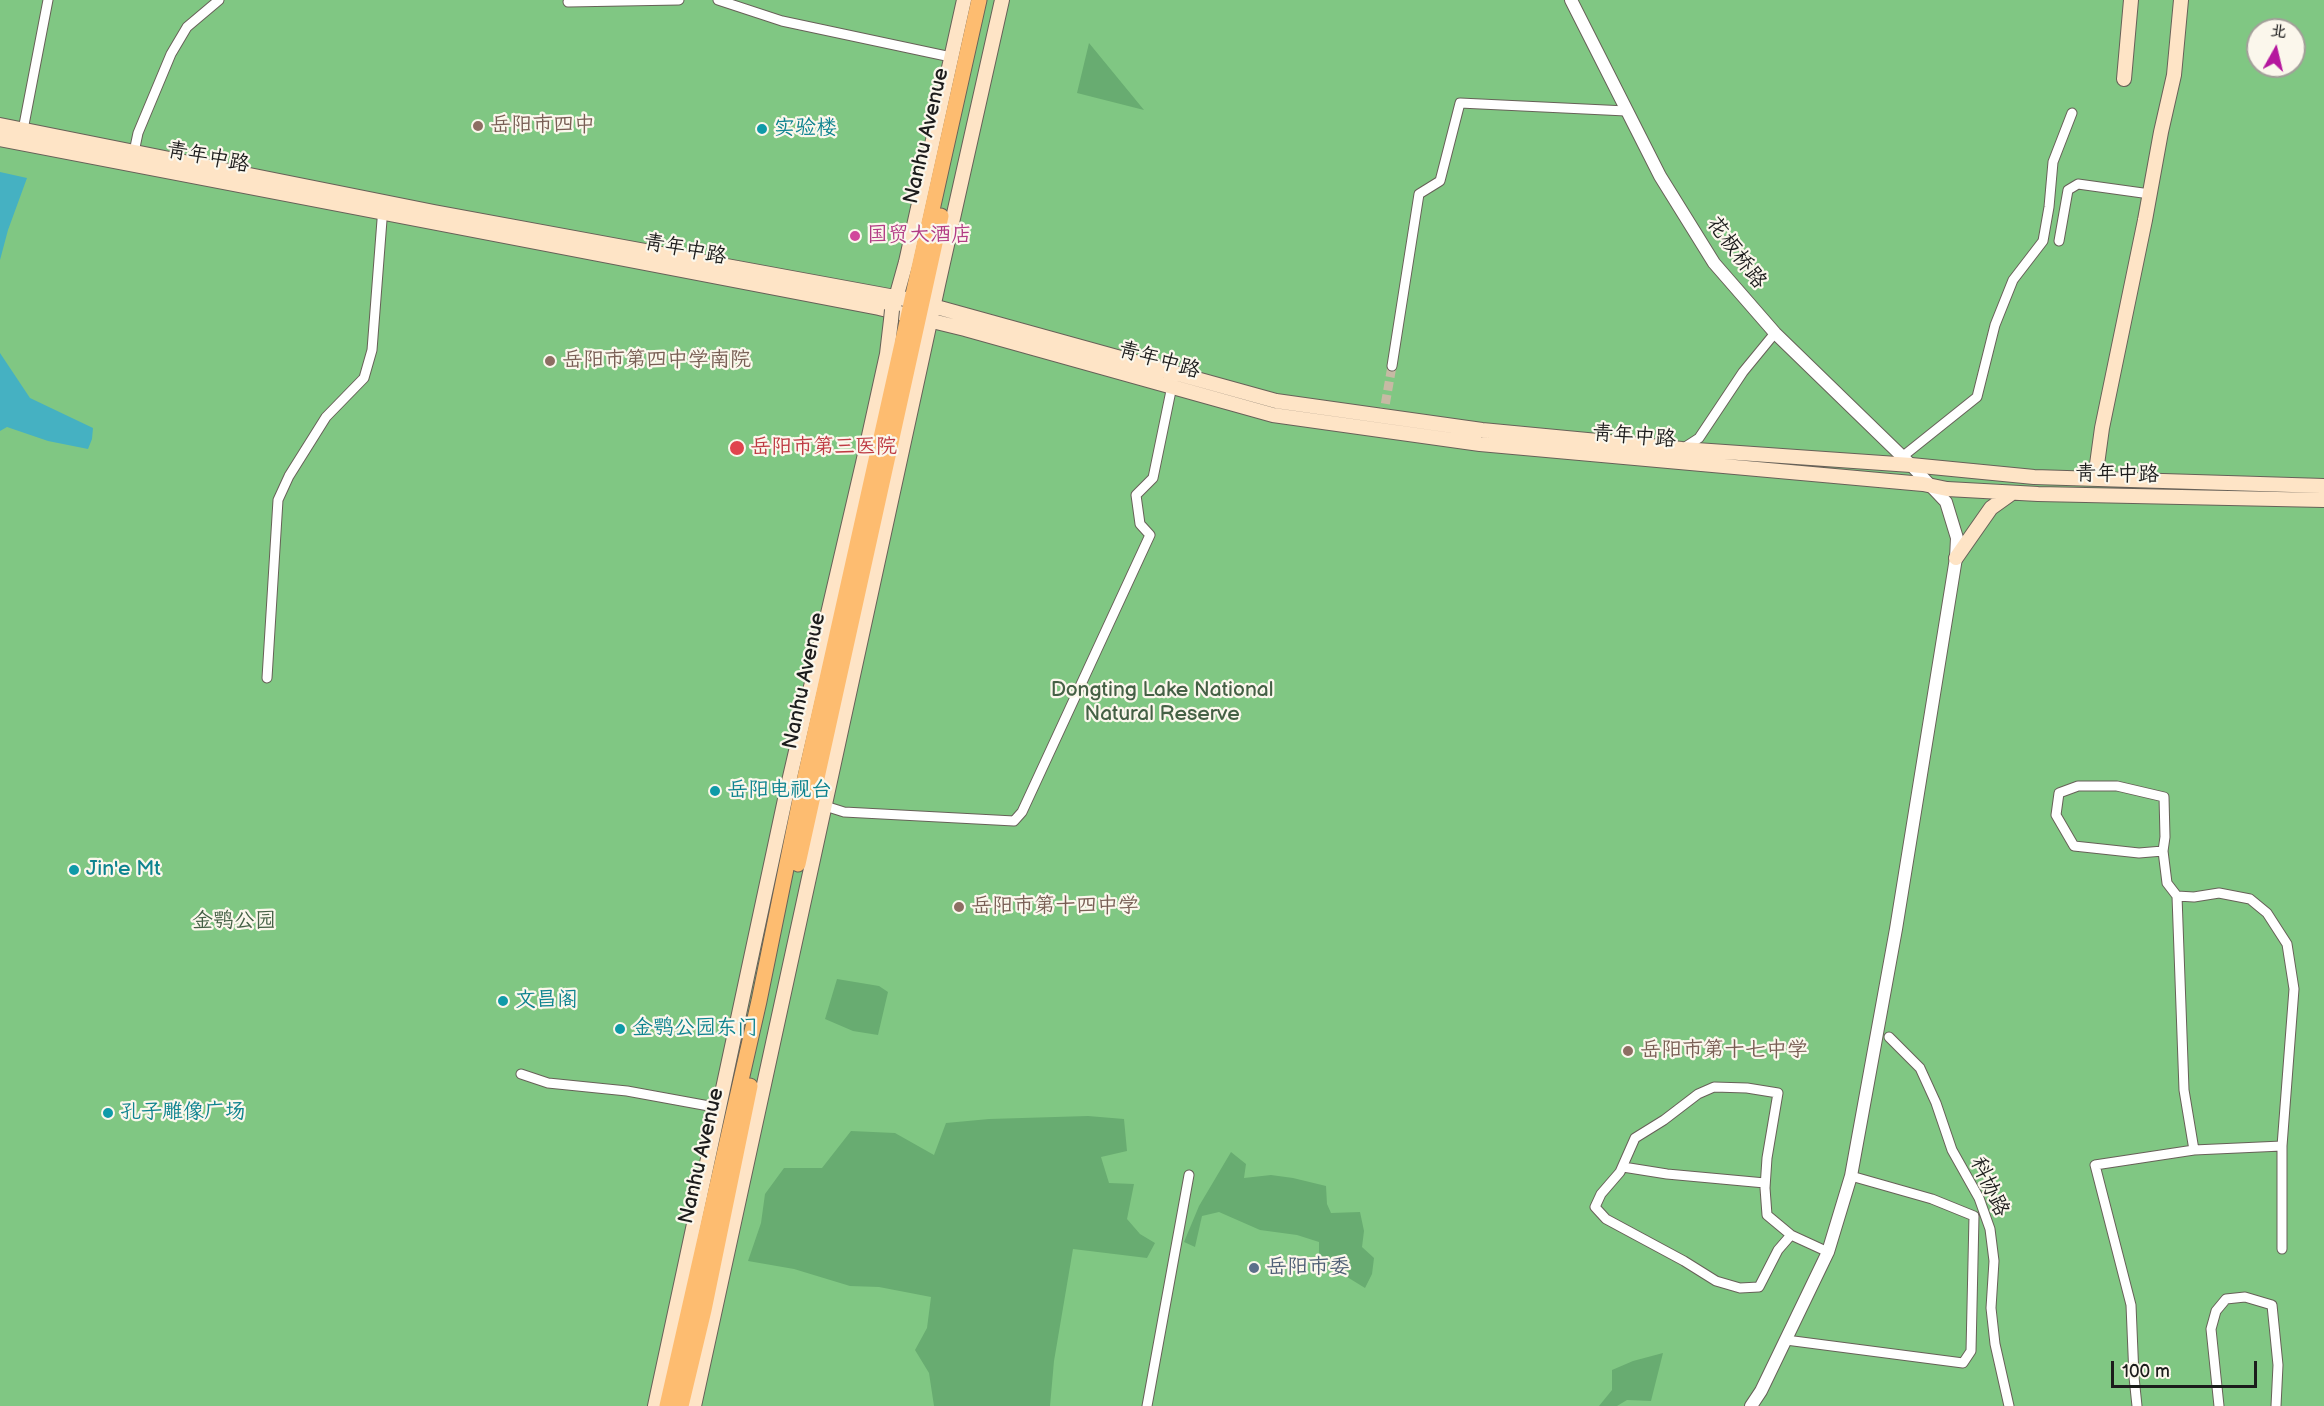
<!DOCTYPE html>
<html>
<head>
<meta charset="utf-8">
<style>
	body { margin:0 }
	#map { position:relative; width:2324px; height:1406px; overflow:hidden; background:#f2e2c6; font-family:"Balsamiq Sans","LXGW WenKai TC",sans-serif }
	canvas { display:block }
	.north { position:absolute; left:2246px; top:18px; width:60px; height:60px; box-sizing:border-box; background:#fbf7ec; border:2px solid #a29f99; border-radius:50%; rotate:8deg; font-size:16px; font-weight:700; line-height:24px; text-align:center; color:#1c1c1c }
	.north::after { content:''; display:block; margin:auto; width:21px; height:27px; background:#b5179e; clip-path:polygon(50% 0,100% 100%,50% 72%,0 100%) }
	.scale { position:absolute; left:2111px; top:1361px; width:146px; height:27px; box-sizing:border-box; border:3px solid #1c1c1c; border-top:0; padding-left:8px; font-size:18px; line-height:21px; white-space:nowrap; color:#1c1c1c; -webkit-text-stroke:4px #fbf7ec; paint-order:stroke }
</style>
</head>
<body>
<div id="map">
<canvas width="2324" height="1406"></canvas>
<div class="north">北</div>
<div class="scale">100 m</div>
</div>
<script>
const c = document.querySelector('canvas').getContext('2d');
c.lineJoin = 'round';
function paint(path, color) { c.fillStyle = color; c.fill(path, 'evenodd'); }
const shape = rows => new Path2D(rows.map(r => 'M' + r).join(''));
function strokePath(path, color, width, dash) { c.strokeStyle = color; c.lineWidth = width; c.lineCap = dash ? 'butt' : 'round'; c.setLineDash(dash || []); c.stroke(path); }
function label(font, color, halo, rows, align = 'center') {
  c.font = font + ' "Balsamiq Sans","LXGW WenKai TC",sans-serif'; c.lineWidth = 4.5; c.setLineDash([]); c.textBaseline = 'middle'; c.strokeStyle = halo; c.fillStyle = color; for (const [text, x, y, turn = 0] of rows) {
    c.save(); c.translate(x, y); c.rotate((+turn || 0) * Math.PI / 180); c.textAlign = isNaN(turn) ? turn : align; if (halo) c.strokeText(text, 0, 0); c.fillText(text, 0, 0); c.restore();
  }
}
const green = shape([
	[0,0,2324,0,2324,1406,0,1406],
	[2258,30,2294,30,2294,66,2258,66]
]);
const forest = shape([
	[1089,43,1144,110,1077,93],
	[837,979,879,986,888,992,878,1035,853,1031,825,1019],
	[1088,1116,1124,1119,1127,1151,1101,1157,1109,1183,1134,1184,1127,1219,1140,1234,1155,1243,1147,1258,1073,1249,1054,1361,1050,1406,934,1406,929,1373,915,1350,927,1328,931,1297,879,1287,850,1286,794,1269,748,1261,761,1223,765,1194,784,1168,822,1168,851,1131,895,1133,934,1155,946,1123,989,1119],
	[1231,1152,1246,1164,1244,1178,1271,1175,1293,1178,1326,1186,1327,1204,1331,1213,1360,1212,1364,1231,1362,1247,1374,1258,1372,1274,1365,1288,1339,1272,1319,1269,1319,1242,1297,1235,1260,1230,1219,1212,1202,1216,1195,1247,1184,1242,1199,1206],
	[1663,1353,1651,1401,1627,1400,1617,1406,1599,1406,1612,1390,1612,1370,1633,1361]
]);
const water = shape([
	[0,172,27,178,8,230,0,260],
	[0,353,30,398,93,428,92,439,88,449,48,441,7,427,0,431]
]);
const minorTunnel = shape([
	[1383,417,1392,366]
]);
const minor = shape([
	[718,0,782,21,951,57],
	[568,2,679,0],
	[23,130,48,0],
	[134,152,138,133,171,54,187,27,219,0],
	[2059,241,2068,190,2078,184,2150,194],
	[1392,366,1419,194,1440,181,1460,103,1626,111],
	[1682,449,1699,438,1743,372,1775,333],
	[1902,457,1977,397,1995,325,2013,280,2043,241,2049,207,2053,162,2072,113],
	[267,678,278,500,289,476,326,417,364,378,372,350,383,207],
	[825,806,844,812,1014,821,1022,812,1150,535,1140,524,1136,495,1153,478,1173,381],
	[2163,851,2139,853,2074,846,2056,815,2059,793,2078,786,2117,786,2164,797,2165,837,2163,851,2167,883,2177,896,2194,897,2219,893,2250,899,2267,913,2287,944,2294,989,2282,1146,2282,1249],
	[2177,896,2184,1090,2194,1150,2282,1146],
	[1889,1037,1920,1068,1936,1103,1952,1150,1979,1198,1990,1229,1994,1261,1991,1308,1995,1344,2009,1406],
	[521,1074,548,1083,627,1091,720,1108],
	[1623,1167,1667,1174,1765,1183],
	[1791,1235,1778,1250,1759,1287,1740,1288,1716,1281,1684,1261,1606,1219,1595,1207,1601,1194,1620,1172,1635,1138,1664,1120,1698,1094,1714,1087,1747,1088,1778,1093,1767,1158,1765,1188,1767,1215,1791,1235,1828,1252],
	[1786,1340,1963,1363,1971,1351,1974,1216,1932,1199,1851,1176],
	[1147,1406,1189,1175],
	[2137,1406,2134,1377,2131,1305,2095,1165,2194,1150],
	[2219,1406,2211,1329,2216,1311,2226,1299,2245,1297,2272,1305,2278,1365,2276,1406]
]);
const tertiary = shape([
	[1571,0,1660,176,1714,263,1775,333,1911,465,1946,502,1957,538,1956,558,1896,929,1851,1176,1828,1252,1761,1391,1751,1406]
]);
const secondary = shape([
	[2124,79,2131,0],
	[0,125,434,212,911,300,1276,401,1482,430,1682,449,1911,465,2034,477,2324,486],
	[0,139,879,308,965,329,1273,415,1480,444,1923,484,1947,489,2038,494,2324,500],
	[894,305,906,262,964,0],
	[2095,479,2102,428,2145,220,2161,132,2174,75,2181,0],
	[1956,558,1991,508,2012,493],
	[655,1406,787,790,863,463,887,354,891,320],
	[694,1406,938,285,1002,0]
]);
const primary = shape([
	[798,864,941,216],
	[667,1406,759,1001,801,795,979,0],
	[681,1406,704,1310,750,1086]
]);
const secondaryBridge = shape([
	[891,320,892,310]
]);
const markers = [
	[478,126,6,"#8d6e63"],
	[762,129,6,"#0f9aa8"],
	[855,236,6,"#d1479c"],
	[550,361,6,"#8d6e63"],
	[737,448,8,"#e0444e"],
	[715,791,6,"#0f9aa8"],
	[74,870,6,"#0f9aa8"],
	[959,907,6,"#8d6e63"],
	[503,1001,6,"#0f9aa8"],
	[620,1029,6,"#0f9aa8"],
	[1628,1051,6,"#8d6e63"],
	[108,1113,6,"#0f9aa8"],
	[1254,1268,6,"#5c6f8a"]
];
const educationNames = [
	["岳阳市四中",490,126],
	["岳阳市第四中学南院",562,361],
	["岳阳市第十四中学",971,907],
	["岳阳市第十七中学",1640,1051]
];
const cultureNames = [
	["实验楼",774,129],
	["岳阳电视台",727,791],
	["Jin'e Mt",86,870],
	["文昌阁",515,1001],
	["金鹗公园东门",632,1029],
	["孔子雕像广场",120,1113]
];
const streetNames = [
	["Nanhu Avenue",927,136,-77],
	["青年中路",208,158,11],
	["青年中路",685,250,11],
	["花板桥路",1736,253,53],
	["青年中路",1159,361,16],
	["青年中路",1634,437,5],
	["青年中路",2117,475,1],
	["Nanhu Avenue",805,681,-78],
	["Nanhu Avenue",702,1156,-77],
	["科协路",1989,1187,65]
];
const hotelNames = [
	["国贸大酒店",867,236]
];
const healthNames = [
	["岳阳市第三医院",750,448]
];
const parkNames = [
	["Dongting Lake National",1162,691],
	["Natural Reserve",1162,715],
	["金鹗公园",234,922]
];
const serviceNames = [
	["岳阳市委",1266,1268]
];
paint(green, '#80c783');
paint(forest, '#68ac71');
paint(water, '#45b1c2');
strokePath(minorTunnel, '#c7baa4', 9, [9, 4.5]);
strokePath(minor, '#676158', 11);
strokePath(tertiary, '#676158', 14);
strokePath(secondary, '#676158', 16);
strokePath(primary, '#676158', 17);
strokePath(minor, '#fff', 9);
strokePath(tertiary, '#fff', 12);
strokePath(secondary, '#fee4c6', 14);
strokePath(primary, '#fdbc70', 15);
strokePath(secondaryBridge, '#676158', 16, []);
strokePath(secondaryBridge, '#fee4c6', 14);
for (const [x, y, r, color] of markers) { const dot = new Path2D(); dot.arc(x, y, r, 0, 2 * Math.PI); c.fillStyle = color; c.fill(dot); strokePath(dot, '#fbf7ec', 2); }
label('21px', '#785e54', '#fbf7ec', educationNames, 'left');
label('21px', '#0d838f', '#fbf7ec', cultureNames, 'left');
label('21px', '#1c1c1c', '#fbf7ec', streetNames);
label('21px', '#b23c85', '#fbf7ec', hotelNames, 'left');
label('21px', '#be3a42', '#fbf7ec', healthNames, 'left');
label('21px', '#446045', '#fbf7ec', parkNames);
label('21px', '#4e5e75', '#fbf7ec', serviceNames, 'left');
</script>
</body>
</html>
